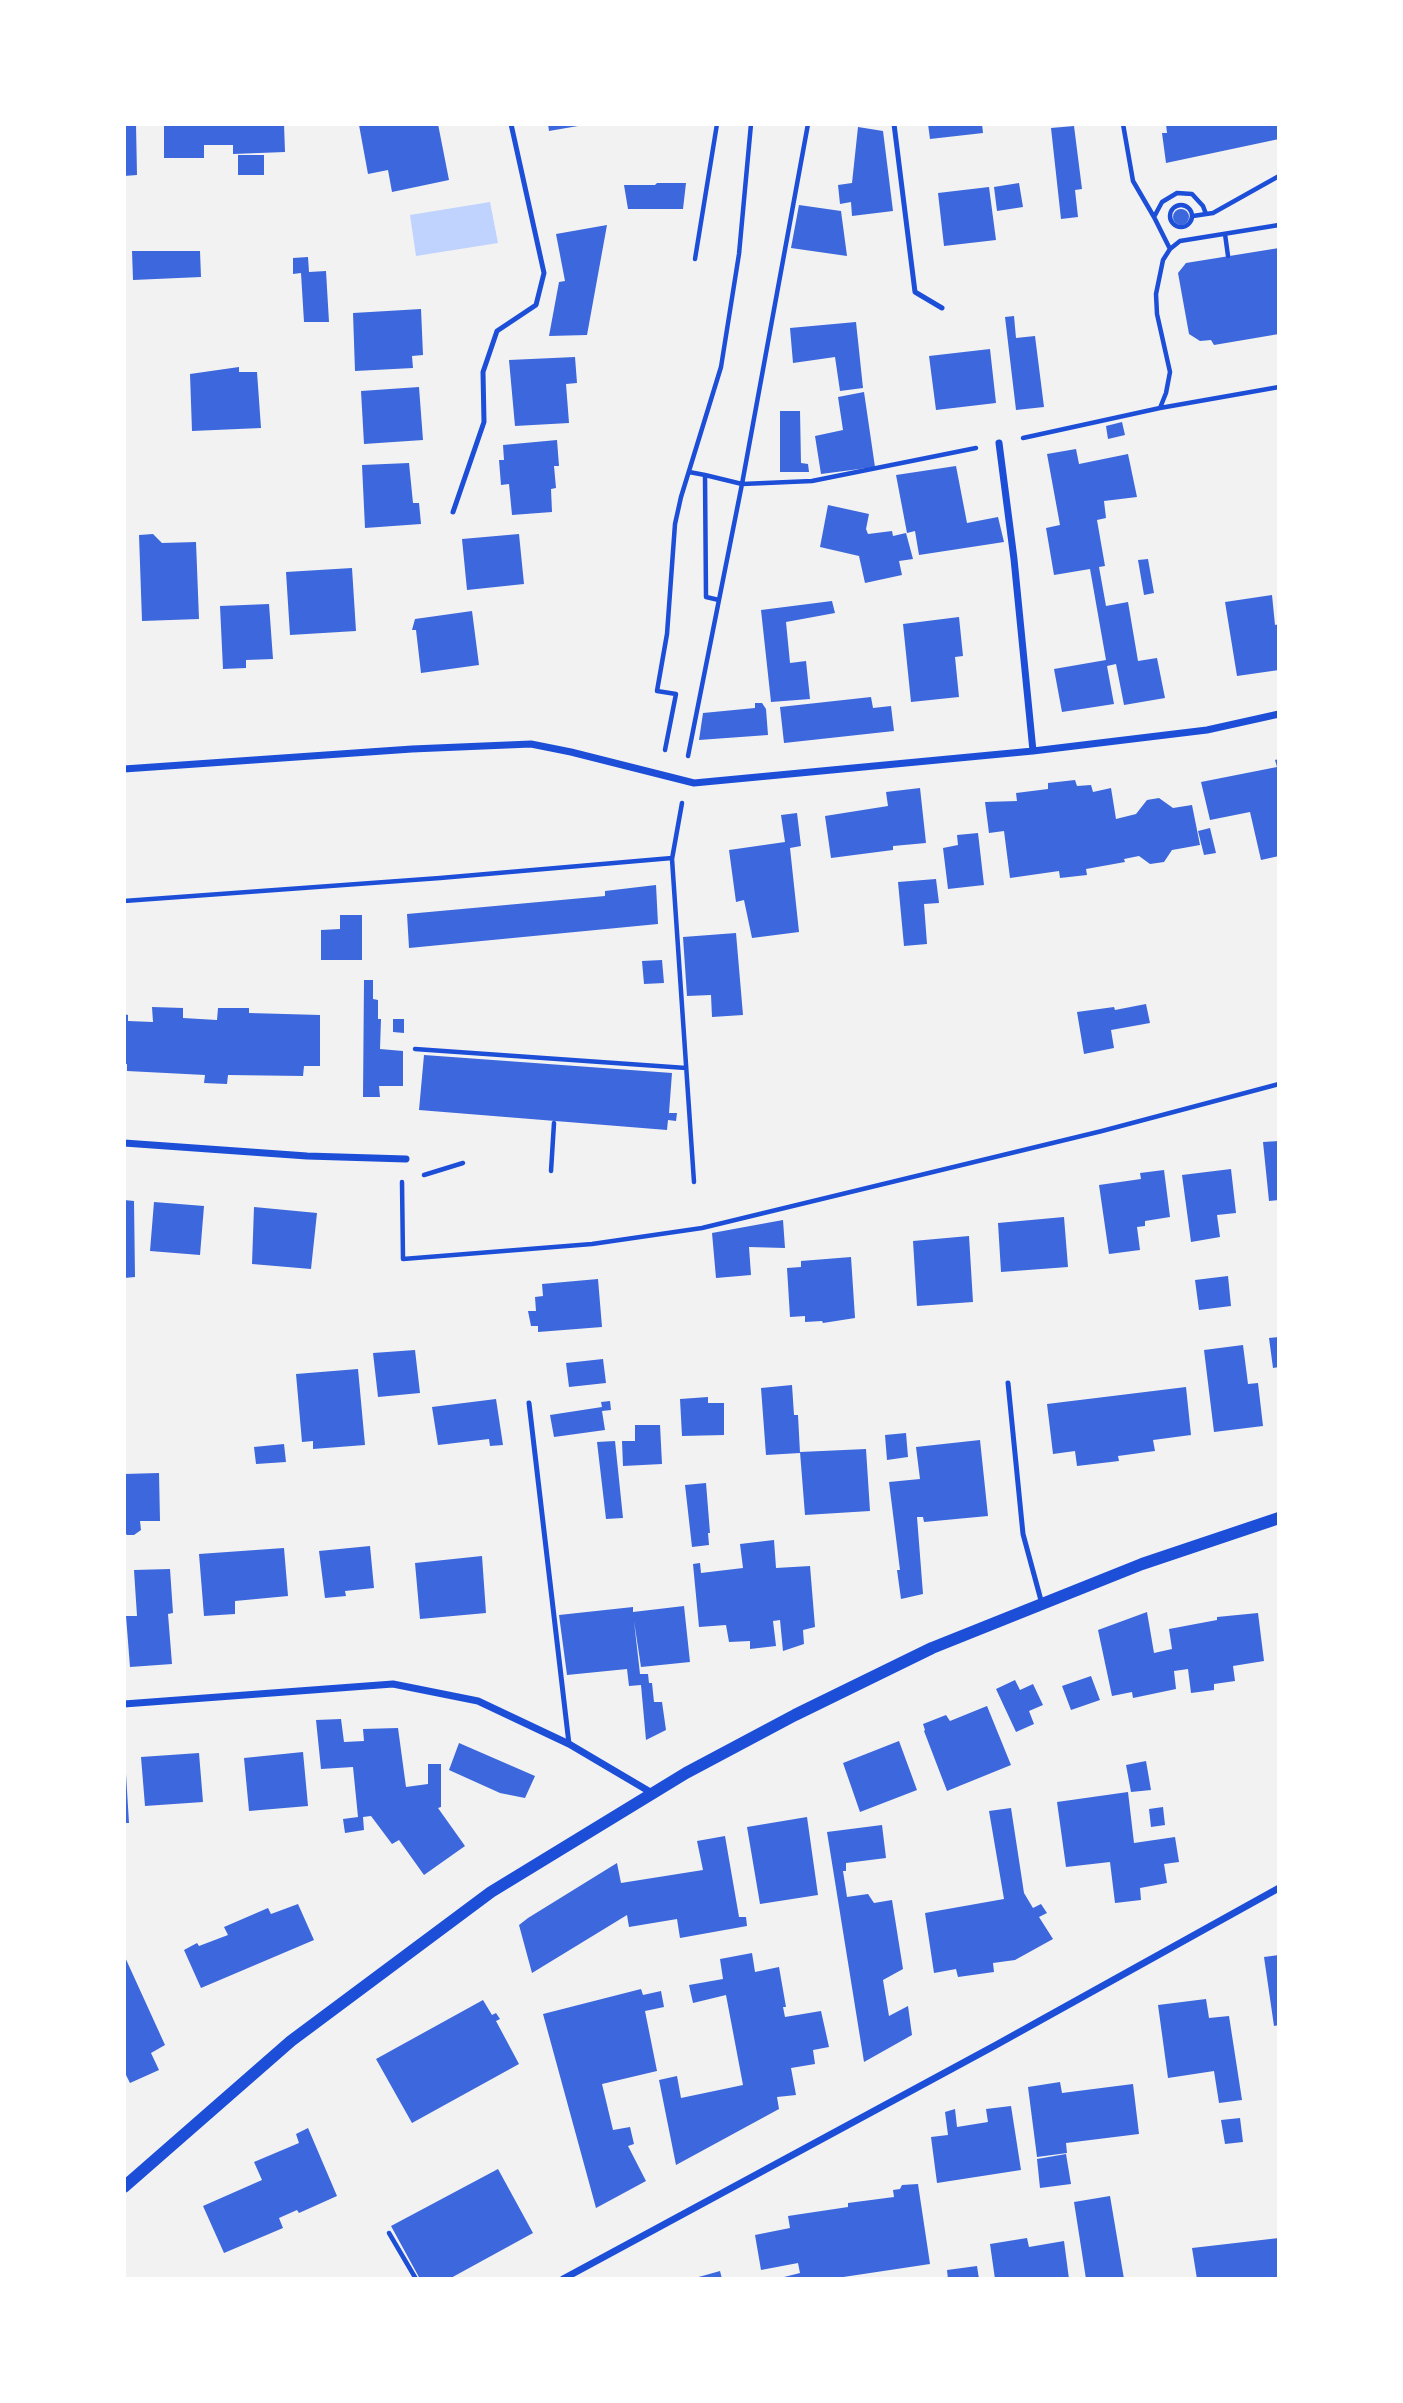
<!DOCTYPE html>
<html>
<head>
<meta charset="utf-8">
<style>
	body { margin:0 }
	#map { position:relative; width:1403px; height:2403px; overflow:hidden; background:#f2f2f2; font-family:Quicksand,sans-serif }
	canvas { display:block }
	.frame { position:absolute; inset:0; border:126px solid #fff; pointer-events:none }
</style>
</head>
<body>
<div id="map">
<canvas width="1403" height="2403"></canvas>
<div class="frame"></div>
</div>
<script>
const c = document.querySelector('canvas').getContext('2d');
c.lineJoin = 'round';
function paint(path, color) { c.fillStyle = color; c.fill(path, 'evenodd'); }
const shape = rows => new Path2D(rows.map(r => 'M' + r).join(''));
function strokePath(path, color, width, dash) { c.strokeStyle = color; c.lineWidth = width; c.lineCap = dash ? 'butt' : 'round'; c.setLineDash(dash || []); c.stroke(path); }
const water = shape([
	[490,202,498,243,416,256,410,215]
]);
const building = shape([
	[124,124,136,124,137,175,124,176],
	[164,124,284,124,285,152,233,154,233,145,204,145,204,158,164,158],
	[438,124,449,180,392,192,388,170,368,174,359,125],
	[548,124,578,124,578,126,549,131],
	[928,124,982,124,983,133,930,139],
	[1166,124,1279,124,1279,139,1166,163,1162,133,1167,133],
	[1074,126,1082,189,1075,190,1078,217,1061,219,1051,128],
	[858,127,883,131,893,211,852,216,851,202,840,204,838,185,852,183],
	[238,155,264,155,264,175,238,175],
	[657,183,686,183,683,209,628,209,624,185,655,185],
	[1019,183,1023,207,997,211,994,187],
	[989,187,996,240,944,246,938,193],
	[799,205,841,211,847,256,791,248],
	'1173 217a8 8 0 1 1 16 0a8 8 0 1 1-16 0Z',
	[607,225,587,335,549,336,559,282,565,281,556,234],
	[1279,248,1279,334,1214,345,1211,340,1200,341,1189,334,1178,273,1186,263],
	[132,251,200,251,201,277,133,280],
	[308,257,309,272,326,271,329,322,304,322,301,273,293,274,293,258],
	[421,309,423,355,412,356,413,368,355,371,353,313],
	[1014,316,1016,338,1035,336,1044,407,1016,410,1005,317],
	[856,322,863,388,840,391,835,357,793,363,790,328],
	[990,349,996,403,936,410,929,356],
	[575,357,577,383,566,384,569,423,515,426,509,360],
	[239,367,239,372,257,372,261,428,192,431,190,374],
	[419,387,423,440,364,444,361,391],
	[864,392,875,467,821,474,815,436,843,430,838,397],
	[780,411,800,411,801,463,808,464,809,472,780,472],
	[1122,422,1125,435,1108,439,1106,426],
	[557,440,559,466,554,466,556,488,551,489,552,512,512,515,509,484,501,485,499,460,504,460,503,445],
	[1076,449,1079,464,1128,454,1137,497,1104,501,1106,518,1097,520,1105,566,1099,567,1106,606,1128,602,1138,661,1157,658,1165,698,1124,705,1116,664,1107,666,1114,704,1062,712,1054,669,1106,660,1090,569,1054,575,1046,528,1060,525,1047,454],
	[409,463,413,503,419,503,421,524,365,528,362,465],
	[956,466,967,523,998,517,1004,542,919,555,915,531,907,533,896,475],
	[828,505,869,514,866,529,868,534,892,531,893,536,906,533,913,559,899,561,902,575,865,583,859,556,820,547],
	[153,534,162,543,196,542,199,619,142,621,139,535],
	[519,534,524,584,467,590,462,539],
	[1148,559,1154,593,1144,595,1138,560],
	[352,568,356,631,290,635,286,572],
	[1272,595,1275,625,1279,624,1279,670,1237,676,1225,602],
	[832,601,835,613,786,622,790,663,806,661,810,699,771,702,761,610],
	[269,604,273,659,246,660,246,668,223,669,220,606],
	[472,611,479,665,421,673,416,630,412,630,415,619],
	[959,617,963,656,955,657,959,697,911,702,903,624],
	[871,697,873,708,891,706,894,731,784,743,780,707],
	[755,703,762,703,766,709,768,735,699,740,703,713,755,708],
	[1279,759,1279,856,1261,860,1250,812,1210,820,1201,782,1277,767,1275,760],
	[1075,780,1077,786,1091,785,1093,792,1111,788,1116,819,1136,814,1147,800,1159,798,1173,808,1192,805,1200,845,1172,850,1164,862,1150,864,1139,856,1124,859,1125,862,1086,869,1087,875,1060,878,1059,871,1010,878,1004,831,989,833,985,802,1017,801,1016,793,1048,789,1048,783],
	[920,788,926,843,893,846,893,850,831,858,825,816,888,806,886,792],
	[797,813,801,846,790,848,799,932,752,938,744,900,736,902,729,850,785,842,781,815],
	[1210,828,1216,853,1204,855,1198,831],
	[978,833,984,885,948,889,943,848,958,845,957,835],
	[936,879,939,903,924,904,927,944,904,946,898,882],
	[656,885,658,924,409,948,407,914,605,896,605,891],
	[340,915,362,915,362,960,321,960,321,930,340,929],
	[736,933,743,1015,712,1017,711,995,687,996,683,937],
	[662,960,664,983,644,984,642,961],
	[364,980,373,980,373,999,378,1000,378,1019,381,1019,380,1049,403,1051,403,1086,379,1086,380,1097,363,1097],
	[1146,1004,1150,1023,1111,1030,1114,1048,1084,1054,1077,1012,1114,1007,1115,1010],
	[152,1007,183,1008,183,1018,217,1020,218,1008,249,1008,249,1013,320,1015,320,1066,304,1066,303,1076,228,1075,227,1084,204,1083,205,1075,127,1071,127,1064,124,1064,124,1014,128,1015,128,1021,153,1022],
	[393,1019,404,1019,404,1033,393,1032],
	[424,1055,672,1073,669,1113,677,1113,676,1121,668,1120,667,1130,419,1110],
	[1279,1141,1279,1200,1269,1201,1263,1142],
	[1231,1169,1236,1213,1217,1215,1220,1237,1191,1242,1182,1175],
	[1164,1170,1170,1217,1145,1221,1145,1226,1137,1227,1140,1250,1109,1254,1099,1185,1141,1179,1140,1173],
	[124,1200,134,1201,135,1277,124,1278],
	[154,1202,204,1206,200,1255,150,1251],
	[254,1207,317,1213,311,1269,252,1264],
	[1064,1217,1068,1267,1001,1272,998,1223],
	[783,1220,785,1248,749,1247,751,1275,716,1278,712,1233],
	[969,1236,973,1302,917,1306,913,1241],
	[851,1257,855,1318,823,1323,822,1321,805,1322,805,1316,790,1317,787,1268,801,1267,801,1261],
	[1228,1276,1231,1306,1199,1310,1195,1280],
	[598,1279,602,1327,538,1332,538,1326,531,1326,528,1311,536,1311,535,1297,543,1296,542,1284],
	[1279,1337,1279,1367,1273,1368,1269,1338],
	[1243,1345,1248,1384,1258,1383,1263,1426,1214,1432,1204,1350],
	[415,1350,420,1393,378,1397,373,1353],
	[603,1359,606,1383,569,1387,566,1363],
	[358,1369,365,1445,313,1449,313,1441,302,1442,296,1374],
	[792,1385,794,1415,798,1415,800,1453,766,1455,761,1388],
	[1186,1387,1191,1435,1153,1440,1155,1451,1118,1456,1119,1461,1077,1466,1075,1451,1053,1454,1047,1404],
	[708,1397,708,1403,724,1403,724,1435,682,1436,680,1399],
	[496,1399,503,1445,490,1446,489,1439,438,1445,432,1407],
	[610,1401,611,1410,602,1411,605,1430,554,1437,550,1415,602,1407,601,1402],
	[635,1425,660,1425,662,1464,623,1466,622,1441,635,1441],
	[906,1433,908,1457,887,1460,885,1435],
	[980,1440,988,1516,924,1522,923,1517,917,1517,923,1594,901,1599,897,1570,900,1570,889,1482,920,1479,916,1447],
	[615,1441,623,1518,606,1519,597,1442],
	[284,1444,286,1462,256,1464,254,1447],
	[866,1449,870,1511,805,1515,800,1452],
	[159,1473,160,1521,140,1521,141,1530,134,1535,127,1535,124,1532,124,1474],
	[706,1483,710,1533,708,1533,709,1545,692,1547,685,1485],
	[774,1540,776,1568,810,1566,815,1627,803,1630,804,1644,783,1651,780,1620,773,1621,776,1646,750,1649,750,1641,729,1642,726,1625,699,1627,693,1564,700,1563,701,1573,743,1568,740,1544],
	[370,1546,374,1588,345,1591,346,1596,325,1598,319,1551],
	[284,1548,288,1596,235,1601,235,1614,204,1616,199,1554],
	[482,1556,486,1613,420,1619,415,1563],
	[170,1569,173,1613,168,1614,172,1664,130,1667,126,1616,137,1616,134,1570],
	[684,1606,690,1662,641,1667,634,1621,640,1674,648,1674,649,1683,652,1683,654,1702,662,1702,666,1730,646,1740,641,1685,629,1686,627,1669,567,1675,559,1615,633,1607,633,1612],
	[1147,1612,1154,1653,1172,1649,1169,1629,1217,1620,1217,1617,1258,1613,1264,1661,1233,1666,1235,1681,1214,1684,1214,1690,1191,1693,1188,1669,1174,1671,1176,1689,1133,1698,1132,1692,1112,1696,1098,1630],
	[1091,1676,1100,1700,1071,1710,1062,1686],
	[1015,1680,1020,1690,1033,1684,1043,1705,1029,1711,1034,1724,1016,1732,996,1689],
	[987,1706,1011,1765,947,1791,924,1731,925,1730,923,1724,946,1715,950,1721],
	[341,1719,344,1742,364,1741,363,1729,398,1728,406,1787,428,1784,428,1764,441,1764,441,1807,438,1808,465,1846,424,1875,399,1840,392,1844,371,1816,363,1817,364,1830,345,1833,343,1819,358,1817,353,1767,321,1769,316,1720],
	[899,1741,917,1790,860,1812,843,1763],
	[459,1743,535,1776,525,1798,500,1793,449,1770],
	[303,1752,308,1806,249,1811,244,1758],
	[199,1753,203,1802,145,1806,141,1757],
	[1146,1761,1151,1790,1131,1792,1126,1765],
	[124,1774,126,1774,129,1823,124,1823],
	[1128,1792,1134,1843,1175,1837,1179,1862,1164,1864,1167,1883,1140,1888,1141,1900,1115,1903,1110,1862,1066,1867,1057,1802],
	[1163,1807,1165,1825,1151,1827,1149,1809],
	[1011,1808,1024,1893,1033,1908,1041,1904,1047,1913,1039,1917,1053,1939,1015,1960,993,1963,994,1972,958,1977,956,1969,934,1973,925,1913,1004,1899,989,1811],
	[807,1817,818,1895,760,1904,747,1827],
	[882,1825,886,1858,846,1863,846,1871,843,1871,847,1897,868,1894,874,1903,892,1900,903,1969,883,1980,889,2016,908,2006,912,2035,864,2062,827,1832],
	[725,1836,739,1917,746,1917,747,1926,680,1938,677,1919,629,1927,627,1915,532,1973,519,1925,528,1918,617,1863,621,1883,703,1870,697,1841],
	[298,1904,314,1940,201,1988,184,1950,197,1943,199,1946,228,1935,224,1927,268,1908,271,1914],
	[752,1953,755,1972,779,1967,786,2007,783,2007,785,2017,821,2011,829,2047,813,2050,815,2064,791,2068,796,2095,777,2097,779,2109,676,2165,659,2080,677,2076,681,2098,743,2085,726,1995,693,2003,689,1985,723,1979,720,1959],
	[124,1955,165,2045,151,2053,159,2070,130,2083,124,2071],
	[1279,1955,1279,2025,1274,2026,1264,1957],
	[641,1989,643,1995,661,1991,664,2007,645,2011,657,2071,602,2084,613,2130,630,2127,634,2144,628,2146,646,2181,596,2208,543,2014],
	[1206,1999,1209,2018,1229,2016,1242,2100,1219,2103,1214,2071,1168,2078,1158,2005],
	[483,2000,492,2015,496,2013,500,2019,496,2021,519,2064,412,2123,376,2059],
	[1060,2082,1062,2093,1133,2084,1139,2134,1066,2143,1067,2153,1037,2157,1028,2087],
	[1011,2106,1021,2170,937,2183,931,2137,948,2135,945,2112,955,2109,957,2127,988,2122,986,2109],
	[1240,2118,1243,2142,1225,2144,1221,2120],
	[308,2128,337,2196,299,2213,297,2210,279,2218,283,2228,224,2253,203,2206,262,2180,254,2162,299,2143,296,2134],
	[1066,2154,1071,2184,1040,2188,1037,2159],
	[498,2169,533,2233,449,2279,420,2279,391,2226],
	[918,2184,930,2264,830,2279,776,2279,800,2273,798,2263,761,2270,755,2235,790,2228,788,2216,848,2207,848,2203,894,2197,893,2190,900,2189,902,2185],
	[1110,2196,1124,2279,1086,2279,1074,2202],
	[1027,2238,1029,2247,1064,2241,1069,2279,995,2279,990,2244],
	[1279,2238,1279,2279,1197,2279,1192,2248],
	[977,2266,979,2279,948,2279,947,2270],
	[720,2271,722,2279,695,2279,695,2278]
]);
const path = shape([
	[1123,124,1133,181,1154,217,1170,249],
	'1170 216a11 11 0 1 1 22 0a11 11 0 1 1-22 0Z',
	[1193,216,1213,213,1279,176],
	[1154,217,1162,202,1177,193,1192,194,1203,206,1206,214],
	[1225,234,1228,256],
	[695,259,717,124],
	[1160,408,1166,393,1170,372,1157,314,1156,294,1163,260,1170,249,1180,241,1279,225],
	[1023,438,1160,408,1279,387],
	[689,472,705,475,706,597,719,600],
	[705,475,742,484,812,481,976,448],
	[665,750,676,694,657,691,667,634,675,524,681,497,721,367,739,254,751,124],
	[688,756,742,484,808,124],
	[682,803,672,859,694,1182],
	[124,901,440,878,672,858],
	[415,1049,686,1068],
	[551,1171,554,1123],
	[424,1175,463,1163],
	[402,1182,403,1259,592,1244,702,1228,1102,1131,1279,1084],
	[389,2233,416,2279]
]);
const service = shape([
	[894,124,915,292,942,308],
	[453,512,484,422,483,372,497,331,536,305,544,273,511,124],
	[1008,1383,1023,1534,1042,1604],
	[529,1403,569,1744]
]);
const minor = shape([
	[999,443,1014,559,1033,751],
	[124,769,412,749,531,744,571,752,694,783,1033,751,1207,730,1279,714],
	[124,1143,307,1156,406,1159],
	[124,1704,393,1684,478,1701,569,1744,652,1793],
	[563,2279,996,2045,1279,1888]
]);
const tertiary = shape([
	[124,2187,291,2041,491,1892,686,1773,795,1715,932,1648,1142,1564,1279,1518]
]);
paint(water, '#bfd3fe');
paint(building, '#3d67dc');
strokePath(path, '#1d4ed8', 4.5);
strokePath(service, '#1d4ed8', 5);
strokePath(minor, '#1d4ed8', 7);
strokePath(tertiary, '#1d4ed8', 12);
</script>
</body>
</html>
